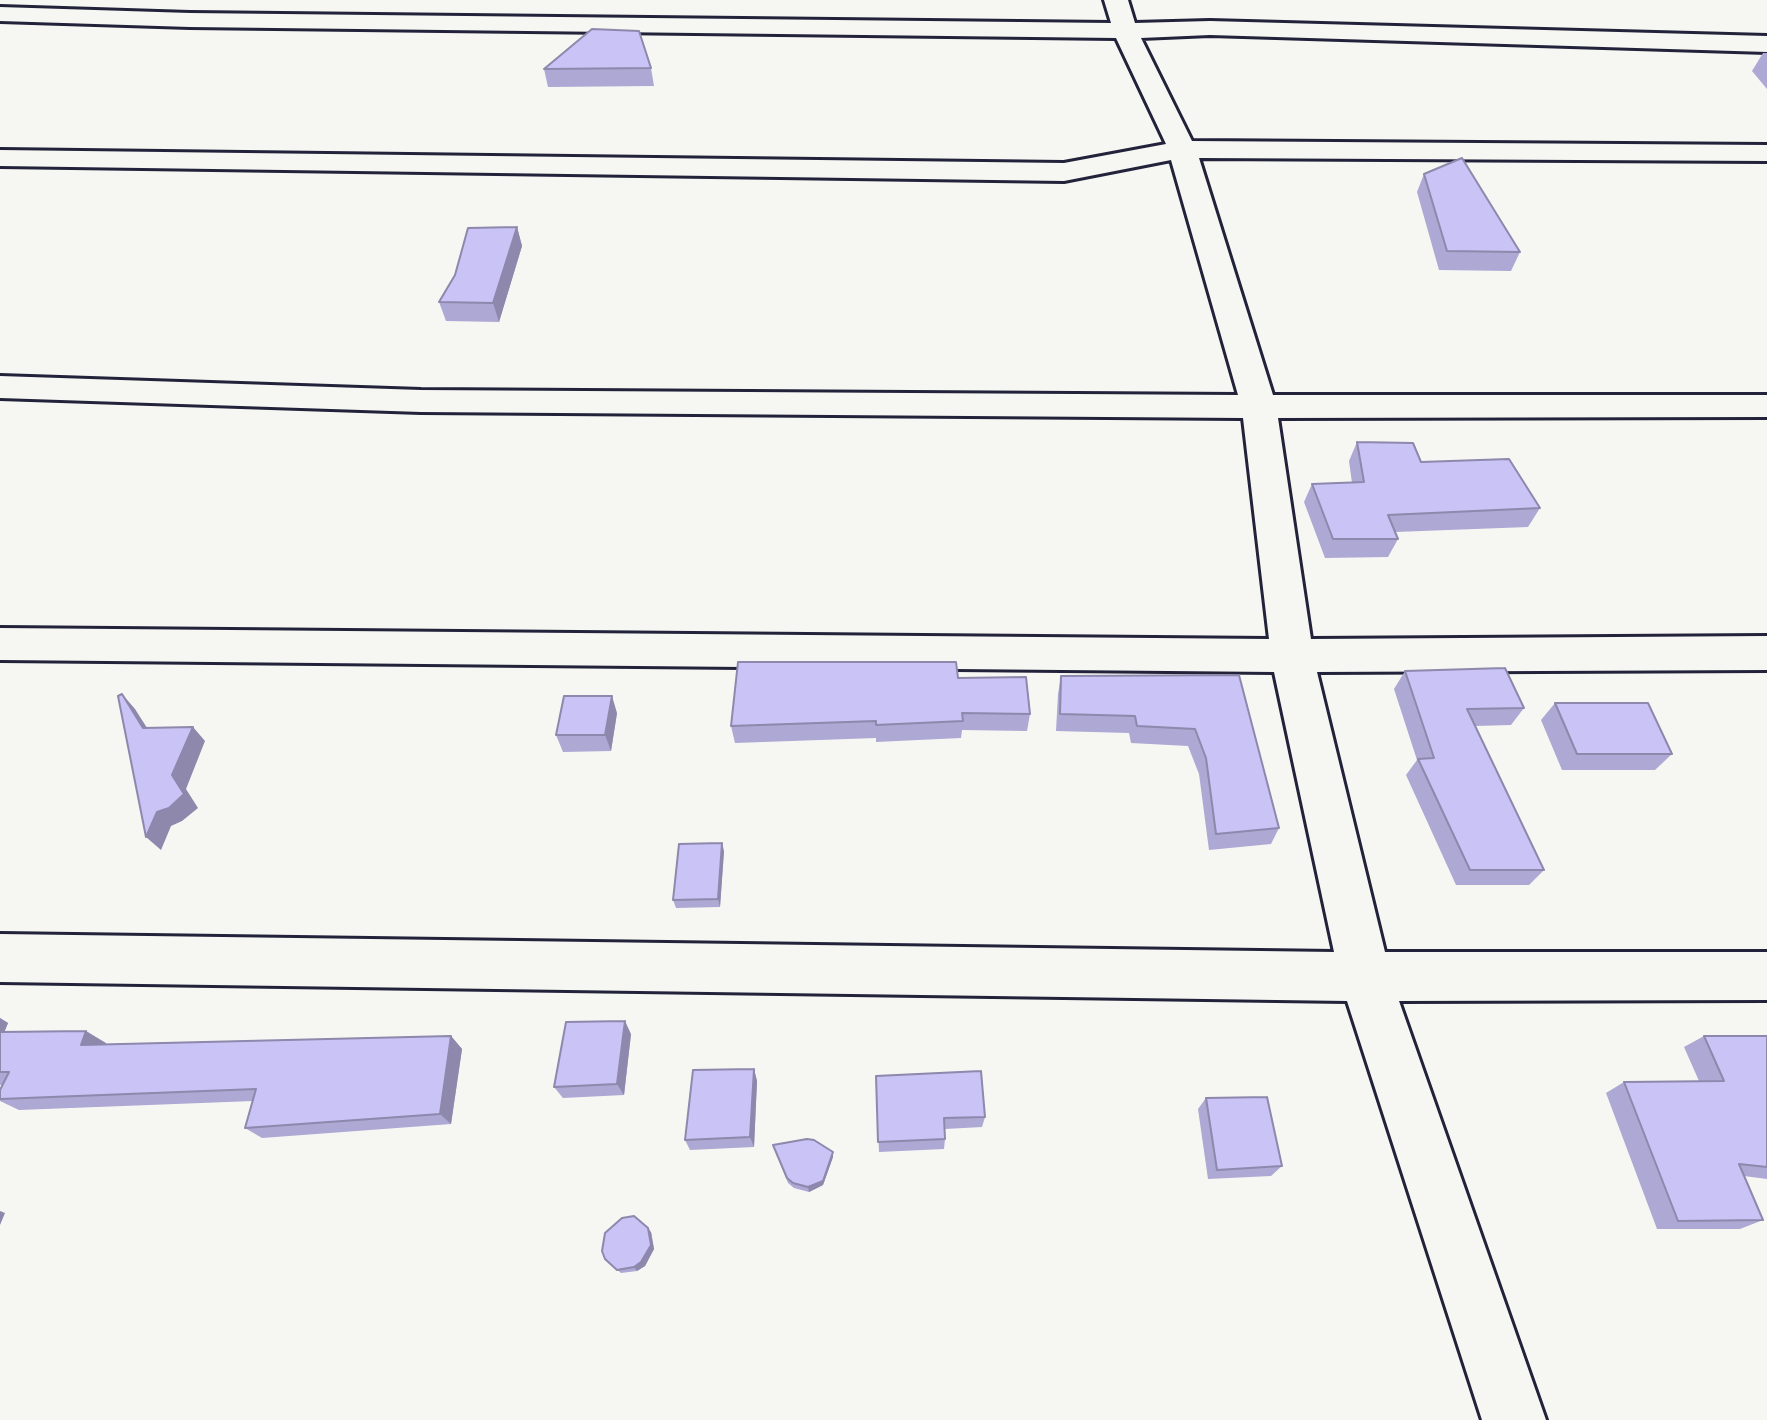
<!DOCTYPE html>
<html>
<head>
<meta charset="utf-8">
<style>
	body { margin:0 }
	canvas { display:block; background:#f6f6f2 }
</style>
</head>
<body>
<canvas width="1767" height="1420"></canvas>
<script>
const c = document.querySelector('canvas').getContext('2d');
c.lineJoin = 'round';
const shape = rows => new Path2D(rows.map(r => 'M' + r).join(''));
function strokePath(path, color, width, dash) { c.strokeStyle = color; c.lineWidth = width; c.lineCap = dash ? 'butt' : 'round'; c.setLineDash(dash || []); c.stroke(path); }
function paint(path, color) { c.fillStyle = color; c.fill(path, 'evenodd'); }
const minor = shape([
	[1104,0,1128,0,1135,23,1210,21,1767,36,1767,52,1210,35,1141,38,1192,141,1767,145,1767,161,1199,158,1273,395,1767,395,1767,417,1278,418,1311,639,1767,636,1767,670,1317,672,1385,952,1767,952,1767,1000,1399,1001,1546,1420,1482,1420,1347,1001,0,982,0,934,1334,952,1274,672,0,660,0,628,1269,639,1243,418,421,412,0,398,0,376,421,390,1238,395,1171,160,1064,181,0,166,0,150,1064,163,1166,144,1116,38,190,27,0,21,0,7,190,13,1111,23,1104,0]
]);
const wall = shape([
	[1763,53,1767,53,1767,89,1752,71],
	[651,68,654,86,548,87,544,69],
	[1424,174,1520,252,1511,271,1439,270,1417,192],
	[517,227,522,246,499,322,446,321,439,302],
	[1357,442,1421,462,1540,508,1528,527,1395,532,1398,539,1388,557,1325,558,1304,502,1312,484,1352,483,1349,461],
	[1405,671,1524,708,1511,725,1475,726,1544,870,1529,885,1456,885,1406,775,1417,760,1394,689],
	[1239,675,1279,828,1271,844,1209,850,1199,774,1188,746,1131,743,1129,733,1056,731,1058,694,1061,676],
	[958,678,1030,714,1027,731,962,730,961,738,876,742,876,738,735,743,731,726],
	[1555,703,1672,754,1655,770,1562,770,1541,720],
	[617,713,611,751,563,752,556,735],
	[724,851,720,907,676,908,673,900],
	[0,1018,8,1023,4,1032,86,1031,106,1044,451,1036,462,1049,451,1124,262,1138,245,1128,253,1101,19,1110,0,1101,0,1090,2,1085,0,1085],
	[631,1034,624,1095,563,1098,554,1087],
	[1704,1036,1767,1036,1767,1179,1744,1176,1763,1220,1740,1229,1657,1229,1606,1093,1624,1082,1699,1081,1684,1047],
	[754,1069,757,1081,754,1147,690,1150,685,1140],
	[876,1076,985,1117,982,1127,945,1129,945,1139,944,1149,879,1152],
	[1206,1098,1282,1166,1271,1176,1208,1179,1198,1109],
	[775,1150,833,1157,823,1185,809,1192,794,1188,788,1183],
	[651,1232,654,1249,645,1266,637,1271,621,1273,605,1259]
]);
const shadedWall = shape([
	[517,227,522,246,499,322,493,303],
	[122,694,135,709,156,742,143,728],
	[612,696,617,713,611,751,605,735],
	[193,727,205,741,186,789,198,808,182,821,171,826,161,850,146,837],
	[722,843,724,851,720,907,718,899],
	[0,1018,8,1023,0,1043],
	[625,1021,631,1034,624,1095,617,1084],
	[86,1031,106,1043,101,1057,81,1045],
	[451,1036,462,1049,451,1124,440,1114],
	[754,1069,757,1081,754,1147,750,1137],
	[833,1152,833,1157,823,1185,809,1192,808,1187],
	[0,1211,5,1213,0,1225],
	[648,1228,651,1232,654,1249,645,1266,637,1271,634,1267]
]);
const building = shape([
	[592,29,639,31,651,68,544,69,592,29],
	[1462,158,1520,252,1447,251,1424,174,1462,158],
	[517,227,493,303,439,302,455,275,468,228,517,227],
	[1357,442,1413,443,1421,462,1509,459,1540,508,1388,515,1398,539,1333,539,1312,484,1364,482,1357,442],
	[738,662,956,662,958,678,1026,677,1030,714,962,713,963,721,876,725,876,721,731,726,738,662],
	[1505,668,1524,708,1467,709,1544,870,1470,870,1418,759,1434,758,1405,671,1505,668],
	[1239,675,1279,828,1216,834,1206,758,1195,729,1137,726,1135,716,1060,714,1061,676,1239,675],
	[122,694,143,728,193,727,172,775,184,794,169,808,157,812,146,837,118,696,122,694],
	[564,696,612,696,605,735,556,735,564,696],
	[1555,703,1648,703,1672,754,1577,754,1555,703],
	[722,843,718,899,673,900,679,844,722,843],
	[625,1021,617,1084,554,1087,566,1022,625,1021],
	[86,1031,81,1045,451,1036,440,1114,245,1128,256,1089,0,1099,0,1090,9,1072,0,1072,0,1032,86,1031],
	[1704,1036,1767,1036,1767,1167,1739,1164,1763,1220,1678,1221,1624,1082,1724,1081,1704,1036],
	[754,1069,750,1137,685,1140,693,1070,754,1069],
	[981,1071,985,1117,944,1118,945,1139,878,1142,876,1076,981,1071],
	[1267,1097,1282,1166,1217,1170,1206,1098,1267,1097],
	[807,1139,814,1140,833,1152,823,1181,808,1187,793,1183,787,1178,773,1145,807,1139],
	[634,1216,648,1228,651,1245,641,1262,634,1267,617,1270,605,1259,602,1251,605,1233,622,1218,634,1216]
]);
strokePath(minor, '#22223b', 6);
paint(minor, '#f6f6f2');
paint(wall, '#aea8d4');
paint(shadedWall, '#8d88ac');
paint(building, '#cac3f6');
strokePath(building, '#8d88ac', 2);
</script>
</body>
</html>
